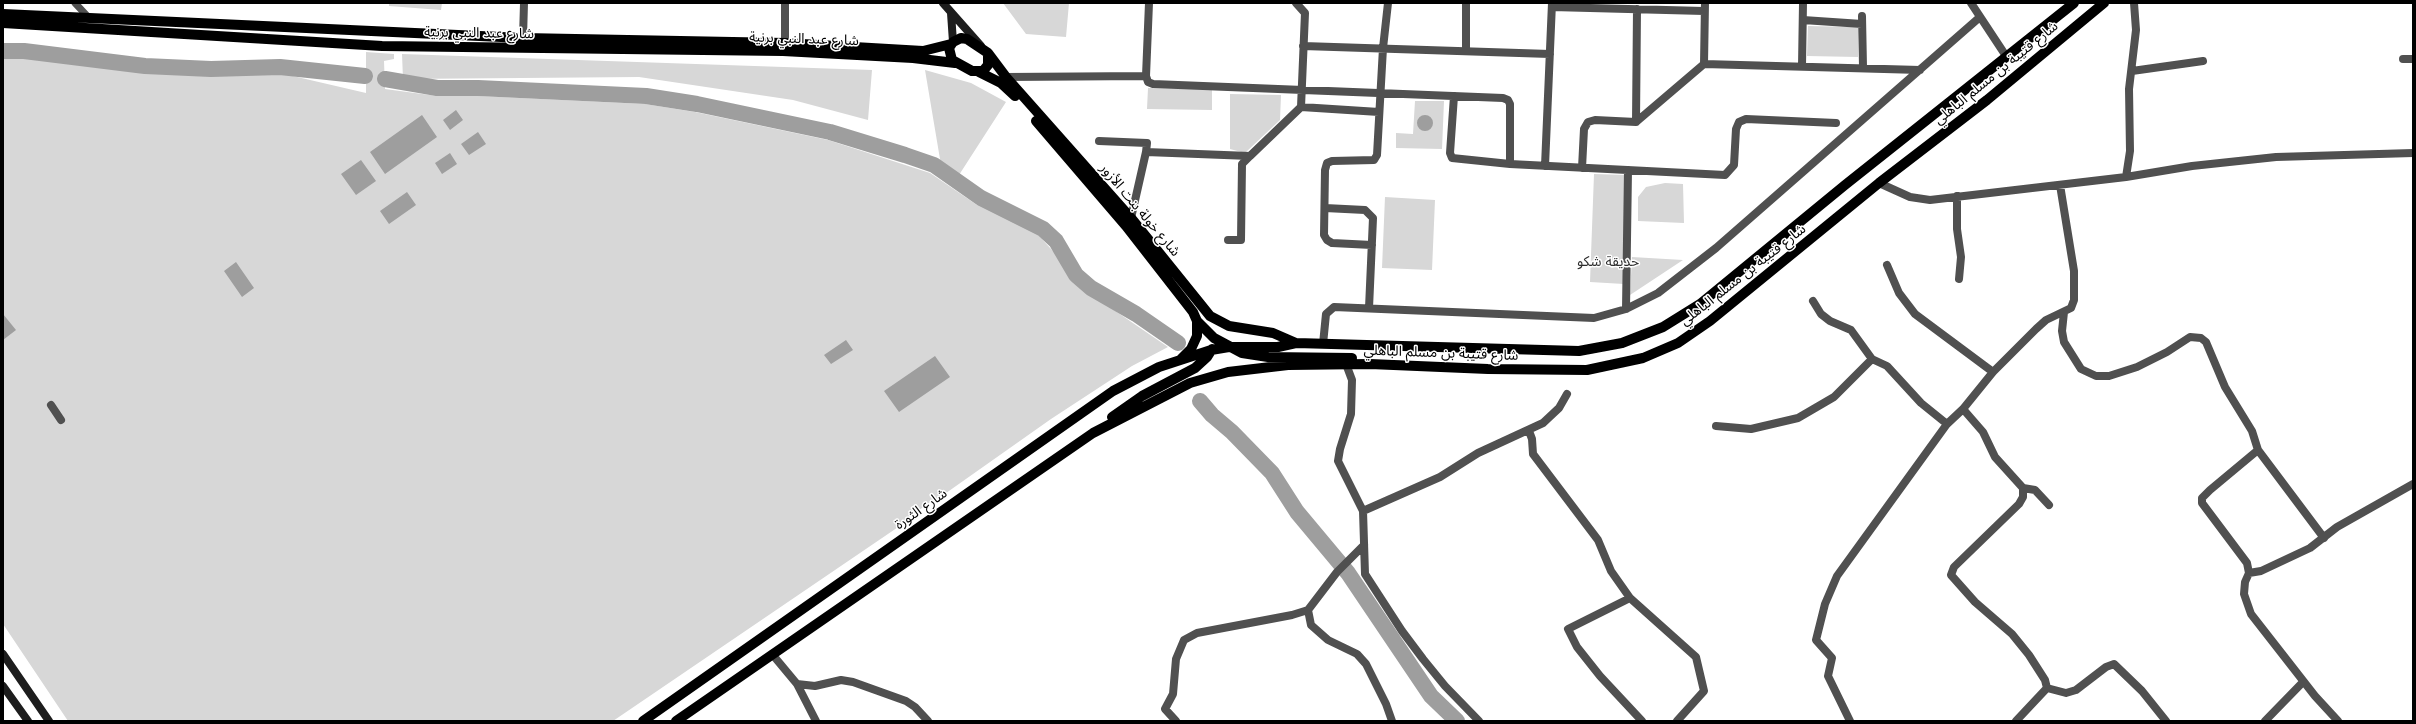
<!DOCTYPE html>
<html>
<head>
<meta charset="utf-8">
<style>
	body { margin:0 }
	#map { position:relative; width:2416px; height:724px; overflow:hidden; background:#fff; font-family:Inter,sans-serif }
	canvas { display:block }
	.frame { position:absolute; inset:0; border:4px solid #000; pointer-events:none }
</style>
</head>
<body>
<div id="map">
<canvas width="2416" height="724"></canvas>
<div class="frame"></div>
</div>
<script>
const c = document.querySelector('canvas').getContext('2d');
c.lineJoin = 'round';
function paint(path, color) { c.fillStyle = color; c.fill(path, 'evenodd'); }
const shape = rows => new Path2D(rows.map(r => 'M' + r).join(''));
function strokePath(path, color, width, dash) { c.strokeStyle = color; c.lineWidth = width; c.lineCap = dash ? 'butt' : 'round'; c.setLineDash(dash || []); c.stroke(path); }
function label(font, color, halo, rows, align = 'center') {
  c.font = font + ' Inter,"Noto Sans Arabic",sans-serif'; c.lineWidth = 3; c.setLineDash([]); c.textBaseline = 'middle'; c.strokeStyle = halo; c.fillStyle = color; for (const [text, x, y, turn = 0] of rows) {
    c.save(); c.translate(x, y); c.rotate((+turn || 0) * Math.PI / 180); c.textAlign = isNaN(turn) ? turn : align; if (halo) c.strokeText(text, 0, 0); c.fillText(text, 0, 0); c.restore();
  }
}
const green = shape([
	[389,3,442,3,441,10,389,6],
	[1003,3,1069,3,1066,37,1026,34],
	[1808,26,1858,27,1858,57,1807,56],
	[366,52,394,54,394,59,384,61,385,89,437,96,478,96,645,104,695,112,828,140,930,173,977,205,1039,236,1065,264,1070,280,1168,347,1132,366,1051,419,939,498,932,501,909,517,910,519,613,721,68,721,3,624,3,58,24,57,145,72,211,75,280,73,366,93],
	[402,54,872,70,868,120,793,100,639,77,403,79],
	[925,70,971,83,1006,102,959,175,941,165],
	[1148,88,1212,89,1212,110,1147,109],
	[1230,94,1281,95,1280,120,1245,153,1230,149],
	[1415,101,1444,101,1442,149,1396,148,1396,133,1413,134],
	[1594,174,1626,175,1624,284,1590,282],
	[1665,183,1683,184,1684,223,1638,221,1638,197,1646,187],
	[1385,197,1435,200,1432,270,1382,268],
	[1632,257,1683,260,1630,295]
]);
const water = shape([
	[456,110,463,120,450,130,443,120],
	[422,115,437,137,385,174,370,152],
	'1417 123a8 8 0 1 1 16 0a8 8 0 1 1-16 0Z',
	[478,132,486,144,469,155,461,144],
	[450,153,457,164,442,174,435,163],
	[361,160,376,181,356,195,341,174],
	[407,192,416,205,389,224,380,211],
	[236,262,254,288,242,297,224,271],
	[3,314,16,330,3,340],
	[846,340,853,350,831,364,824,355],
	[935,356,950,377,899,412,884,391]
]);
const river = shape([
	[3,51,24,51,145,66,211,69,280,67,365,76],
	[385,79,437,88,478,88,646,96,697,104,830,132,905,155,934,165,981,198,1043,229,1056,241,1076,275,1091,288,1136,314,1178,343],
	[1200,401,1212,415,1232,432,1272,473,1297,512,1348,573,1431,696,1457,721]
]);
const pedestrian = shape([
	[75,3,89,18]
]);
const minor = shape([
	[1149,3,1146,76,1148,82,1153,84,1503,98,1508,100,1510,104,1510,164],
	[1296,3,1305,13,1301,107,1379,112],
	[1466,3,1466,51],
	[1971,3,2006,56],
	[1552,7,1704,11],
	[1862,16,1863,67],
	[1803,20,1862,24],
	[523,38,524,3],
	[785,43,785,3],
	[1303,46,1550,54],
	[2403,59,2413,59],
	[1704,64,1920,70],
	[1802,66,1803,3],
	[2132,71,2203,61],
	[1006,77,1146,76],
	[1454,96,1450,153,1452,158,1510,164,1725,175,1734,165,1736,129,1739,122,1746,119,1836,123],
	[1636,122,1637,9],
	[1099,141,1147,143,1146,152,1250,156,1242,164,1241,240,1228,240],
	[1250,156,1301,107],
	[1545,166,1552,3],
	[1582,168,1584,129,1588,122,1595,120,1636,122,1704,64,1705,3],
	[2126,177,2130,151,2129,89,2136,30,2134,3],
	[1879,183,1910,197,1930,200,2126,177,2192,166,2276,157,2413,153],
	[1957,196,1957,229,1961,257,1959,279],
	[1325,208,1365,210,1373,218,1369,308],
	[1131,218,1146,152],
	[1372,245,1332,243,1327,240,1324,235,1325,170,1327,163,1332,161,1374,160,1377,155,1383,48,1388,3],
	[1887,265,1899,293,1915,314,1993,372],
	[1813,301,1821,314,1830,321,1851,330,1872,359],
	[1626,309,1628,170],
	[2064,312,2062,331,2064,342,2081,369,2096,376,2109,376,2137,367,2167,352,2190,337,2201,338,2206,342,2225,387,2252,431,2258,450,2324,538],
	[1323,344,1326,314,1334,307,1594,318,1626,309,1658,293,1716,248,1980,17],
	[1346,364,1352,380,1351,414,1340,449,1338,461,1363,511,1365,574,1402,631,1423,659,1445,686,1479,721],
	[51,405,61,420],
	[1963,409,1983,432,1995,457,2023,488,2023,497,2019,504,1954,567,1951,575,1975,602,2012,634,2029,655,2045,680,2047,688],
	[1716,426,1751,429,1798,418,1834,397,1872,359,1887,366,1921,403,1947,424],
	[1529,431,1532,439,1533,454,1598,540,1611,571,1630,598,1696,657,1704,691,1677,721],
	[2258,450,2210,490,2202,498,2202,503,2247,563,2249,573,2245,582,2244,594,2251,614,2315,696,2338,721],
	[2023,488,2035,490,2049,505],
	[1363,511,1440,477,1478,453,1543,423,1559,408,1567,394],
	[2249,573,2261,571,2310,548,2337,527,2413,484],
	[1630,598,1568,629,1577,647,1600,676,1642,721],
	[1308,610,1311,625,1328,640,1357,654,1366,664,1386,704,1392,721],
	[772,654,797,684,815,686,841,680,853,682,906,701,915,707,928,721],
	[797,684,816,721],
	[2047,688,2066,693,2076,690,2106,667,2114,664,2142,691,2166,721],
	[1176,721,1165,709,1173,694,1176,659,1184,640,1197,633,1292,615,1308,610,1337,572,1364,545],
	[1850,721,1828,676,1832,658,1816,640,1825,604,1837,576,1947,424,1963,409,1993,372,2036,329,2046,320,2071,308,2074,300,2074,271,2060,185],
	[2016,721,2047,688],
	[2265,721,2303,682]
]);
const secondary = shape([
	[943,3,981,46],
	[951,13,953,42],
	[3,654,49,721],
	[3,686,28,721]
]);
const primary = shape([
	[3,14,523,38,785,43,923,51,951,44],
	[3,23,382,46,783,51,913,58,955,63],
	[961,38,967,39,988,53,988,65,983,71,972,71,952,60,949,48,953,42,961,38],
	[988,53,1006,77,1131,218,1210,316,1229,326,1273,333,1296,343],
	[979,72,1001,83,1015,96],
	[1036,121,1126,226,1193,312,1197,321,1197,336,1191,349,1181,359],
	[1197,321,1214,338,1242,353,1268,357,1352,358],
	[1112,417,1142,396,1195,368,1207,357,1212,349],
	[643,721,1113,391,1159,367,1211,350,1229,347,1278,347,1296,343,1579,351,1622,343,1663,327,1700,304,1845,185,2074,3],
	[676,721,1093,433,1190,383,1228,372,1288,365,1370,364,1488,369,1587,370,1643,358,1678,343,1710,321,1879,183,1987,100,2104,3]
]);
const streetNames = [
	["شارع عبد النبي برنية",479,33,1],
	["شارع عبد النبي برنية",804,39,2],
	["شارع قتيبة بن مسلم الباهلي",1996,73,-39],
	["شارع خولة بنت الأزور",1140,210,50],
	["شارع قتيبة بن مسلم الباهلي",1743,275,-38],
	["شارع قتيبة بن مسلم الباهلي",1441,353,2],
	["شارع الثورة",921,509,-35]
];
const parkNames = [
	["حديقة شكو",1608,262]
];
paint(green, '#d7d7d7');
paint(water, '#9e9e9e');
strokePath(river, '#9e9e9e', 16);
strokePath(pedestrian, '#505050', 7);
strokePath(minor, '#505050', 8);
strokePath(secondary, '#1d1d1d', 8);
strokePath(primary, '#000', 10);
label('14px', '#000', '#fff', streetNames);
label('14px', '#2e2e2e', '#fff', parkNames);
</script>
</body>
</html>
